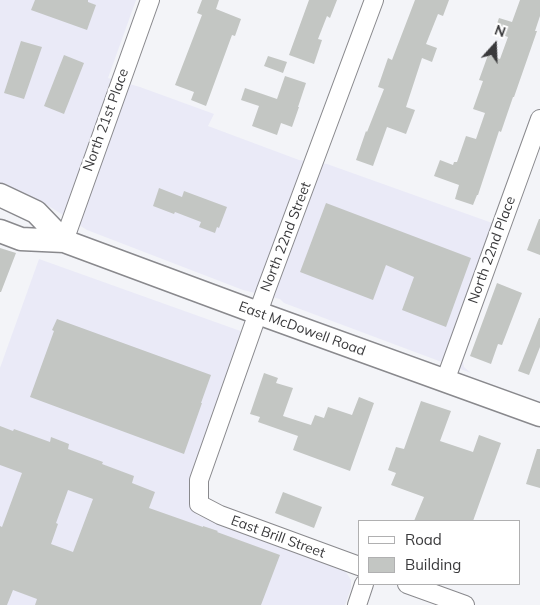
<!DOCTYPE html>
<html>
<head>
<meta charset="utf-8">
<style>
	body { margin:0 }
	#map { position:relative; width:540px; height:605px; overflow:hidden; background:#f3f4f8; font-family:Mulish,sans-serif }
	canvas { display:block }
	.legend { position:absolute; left:358px; top:520px; width:162px; height:65px; box-sizing:border-box; background:#fff; border:1px solid #b0b0b1; margin:0; padding:6px 9px; list-style:none; font-size:15px; color:#3a3a3c }
	.legend li { display:flex; align-items:center; gap:10px; height:25px }
	.legend b { width:25px; border:1px solid #b0b0b1 }
	.north { position:absolute; left:470px; top:20px; width:50px; height:50px; -webkit-text-stroke:4px #fff; paint-order:stroke; rotate:20deg; font-size:14px; font-weight:700; line-height:20px; text-align:center; color:#3a3a3c }
	.north::after { content:''; display:block; margin:auto; width:18px; height:22px; background:#3a3a3c; clip-path:polygon(50% 0,100% 100%,50% 72%,0 100%) }
</style>
</head>
<body>
<div id="map">
<canvas width="540" height="605"></canvas>
<ul class="legend">
<li><b style="height:6px;background:#fff"></b>Road</li>
<li><b style="height:14px;background:#c3c6c3"></b>Building</li>
</ul>
<div class="north">N</div>
</div>
<script>
const c = document.querySelector('canvas').getContext('2d');
c.lineJoin = 'round';
function paint(path, color) { c.fillStyle = color; c.fill(path, 'evenodd'); }
const shape = rows => new Path2D(rows.map(r => 'M' + r).join(''));
function strokePath(path, color, width, dash) { c.strokeStyle = color; c.lineWidth = width; c.lineCap = dash ? 'butt' : 'round'; c.setLineDash(dash || []); c.stroke(path); }
function label(font, color, halo, rows, align = 'center') {
  c.font = font + ' Mulish,sans-serif'; c.lineWidth = 5; c.setLineDash([]); c.textBaseline = 'middle'; c.strokeStyle = halo; c.fillStyle = color; for (const [text, x, y, turn = 0] of rows) {
    c.save(); c.translate(x, y); c.rotate((+turn || 0) * Math.PI / 180); c.textAlign = isNaN(turn) ? turn : align; if (halo) c.strokeText(text, 0, 0); c.fillText(text, 0, 0); c.restore();
  }
}
const built = shape([
	[0,0,136,0,108,78,140,87,214,114,208,126,299,160,327,164,509,229,462,357,464,367,471,373,284,303,280,299,243,290,87,230,47,205,0,183],
	[39,259,246,333,189,503,197,515,344,569,351,580,351,588,345,605,0,605,0,368]
]);
const building = shape([
	[35,0,88,0,88,2,96,5,87,30,31,10],
	[202,0,219,0,216,9,241,19,235,36,232,35,206,106,191,100,194,92,175,85,202,15,197,13],
	[309,0,337,0,330,18,327,16,318,39,322,40,314,64,289,55],
	[415,0,449,0,443,16,438,14,426,44,437,48,432,62,422,58,406,107,415,110,406,134,387,127,373,166,356,160,366,131,367,132,384,89,378,87,388,58,392,60],
	[520,0,540,0,540,16,535,31,537,31,514,97,513,97,501,132,499,131,478,195,477,195,473,205,455,199,459,185,434,176,440,160,453,165,454,162,457,162,466,136,476,139,485,113,473,109,483,81,479,80,488,55,500,59,508,37,494,32,499,18,512,22],
	[21,41,42,47,24,99,4,93],
	[64,55,84,63,64,114,44,106],
	[268,56,287,62,283,73,264,66],
	[285,76,306,83,298,107,299,107,292,127,281,123,277,135,252,126,259,106,241,100,245,88,277,99],
	[159,188,182,197,184,191,227,207,219,228,217,227,215,233,199,227,201,222,175,212,174,214,153,206],
	[326,203,471,258,446,327,402,310,414,277,386,265,373,300,300,272],
	[539,219,540,219,540,255,527,250],
	[0,248,16,253,1,292,0,292],
	[497,283,522,293,502,345,498,344,491,364,470,356],
	[539,318,540,318,540,347,529,375,518,371],
	[57,319,211,375,201,403,202,403,184,454,30,397,54,331,52,330],
	[264,373,278,378,276,383,293,388,283,416,311,425,315,415,324,418,328,407,352,415,359,397,374,403,350,471,293,450,298,436,258,422,260,417,250,414],
	[421,401,451,411,440,441,473,452,479,435,501,443,473,521,414,521,424,497,391,485,396,473,388,470,396,447,404,449],
	[0,426,13,431,14,429,50,442,51,437,69,444,68,449,103,462,102,464,134,476,132,483,155,492,149,508,203,527,203,526,218,531,217,532,280,555,261,605,35,605,37,599,13,590,7,605,0,605,0,526,2,527,22,473,0,465],
	[68,490,93,499,73,552,51,544,58,524,56,523],
	[537,449,540,449,540,488,526,484],
	[283,492,322,507,314,528,275,513]
]);
const minor = shape([
	[64,241,150,0],
	[445,381,540,119],
	[359,566,220,515,199,504,199,480,266,290,374,0],
	[407,584,465,605],
	[357,605,364,584]
]);
const major = shape([
	[0,195,36,212,64,241],
	[0,231,21,239,64,241,258,313,540,415]
]);
const streetNames = [
	["North 21st Place",106,120,-70],
	["North 22nd Street",286,237,-69],
	["North 22nd Place",492,250,-70],
	["East McDowell Road",302,329,20],
	["East Brill Street",278,537,20]
];
paint(built, '#eaeaf7');
paint(building, '#c3c6c3');
strokePath(minor, '#89898d', 20);
strokePath(major, '#89898d', 25);
strokePath(minor, '#fff', 18);
strokePath(major, '#fff', 22);
label('14px', '#3a3a3c', '#fff', streetNames);
</script>
</body>
</html>
